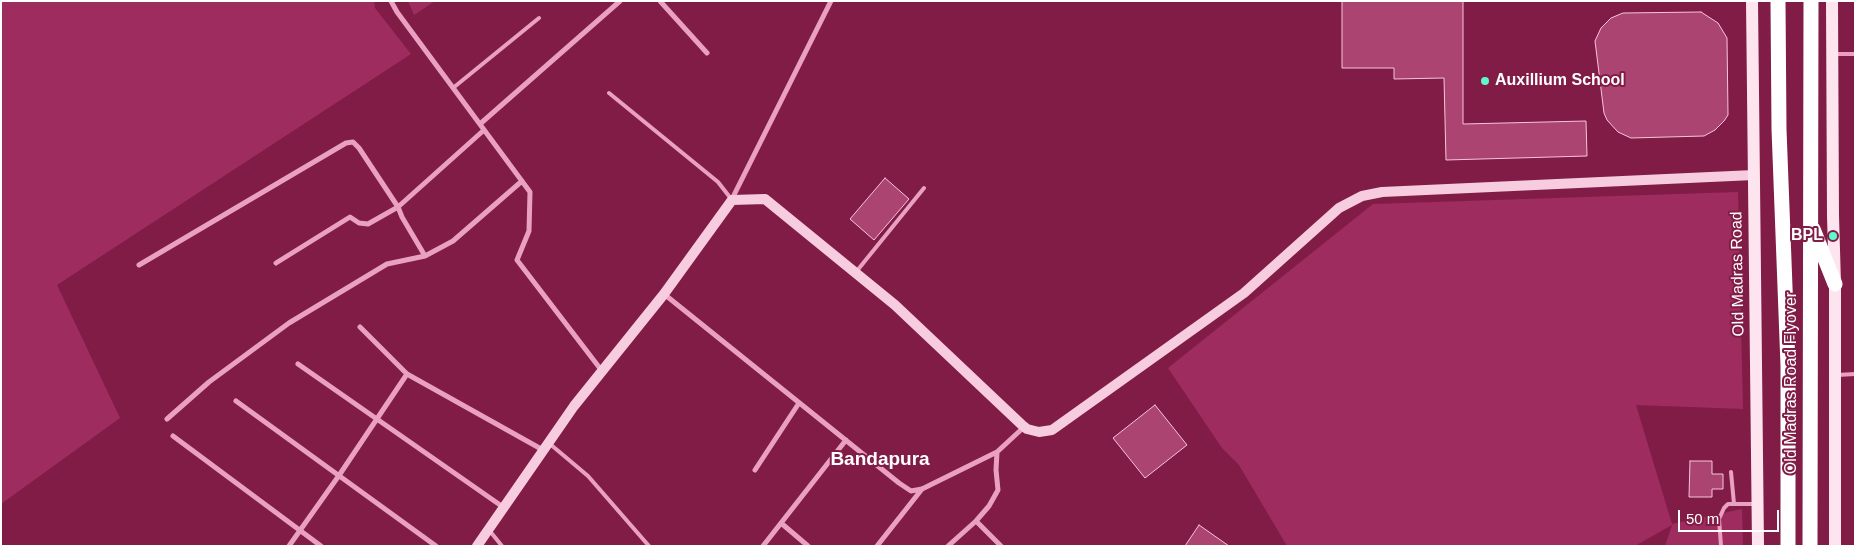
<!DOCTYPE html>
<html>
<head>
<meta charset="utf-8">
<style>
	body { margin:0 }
	#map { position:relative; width:1856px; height:547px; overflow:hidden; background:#811c47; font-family:Helvetica,sans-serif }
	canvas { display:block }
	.frame { position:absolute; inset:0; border:2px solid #fff; pointer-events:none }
	.scale { position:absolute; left:1678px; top:510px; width:101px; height:22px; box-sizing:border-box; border:2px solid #fff; border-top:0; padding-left:6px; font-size:15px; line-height:18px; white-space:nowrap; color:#fff; -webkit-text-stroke:4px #811c47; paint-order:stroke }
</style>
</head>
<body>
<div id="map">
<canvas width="1856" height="547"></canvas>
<div class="frame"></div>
<div class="scale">50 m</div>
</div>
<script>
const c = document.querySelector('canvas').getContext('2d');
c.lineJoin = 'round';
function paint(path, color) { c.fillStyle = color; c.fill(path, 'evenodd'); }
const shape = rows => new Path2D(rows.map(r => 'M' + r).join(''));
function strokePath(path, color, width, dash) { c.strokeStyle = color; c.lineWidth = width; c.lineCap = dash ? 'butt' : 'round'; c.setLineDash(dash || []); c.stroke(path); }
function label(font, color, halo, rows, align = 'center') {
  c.font = font + ' Helvetica,sans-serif'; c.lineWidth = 4; c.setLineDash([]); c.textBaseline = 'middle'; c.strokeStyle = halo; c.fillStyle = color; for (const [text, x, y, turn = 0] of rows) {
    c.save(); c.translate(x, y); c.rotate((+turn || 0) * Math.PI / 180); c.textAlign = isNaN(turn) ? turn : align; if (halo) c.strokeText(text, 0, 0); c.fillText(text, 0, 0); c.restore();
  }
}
const green = shape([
	[1,1,374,1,375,8,411,54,57,285,120,418,1,504],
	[408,1,435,1,414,15],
	[1738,192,1743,409,1636,405,1672,524,1742,509,1743,546,1665,546,1672,525,1635,546,1287,546,1239,465,1222,448,1168,368,1373,204]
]);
const building = shape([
	[1342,1,1463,1,1463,124,1586,121,1587,156,1446,160,1444,78,1394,79,1394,68,1342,68,1342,1],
	[1701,12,1718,23,1727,38,1728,115,1724,121,1715,130,1704,136,1631,138,1618,132,1607,120,1604,113,1595,41,1601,28,1611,18,1623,13,1701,12],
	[885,178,909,199,874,240,850,219,885,178],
	[1155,405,1187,445,1145,478,1113,438,1155,405],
	[1690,461,1712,461,1712,474,1723,474,1723,489,1712,489,1712,497,1689,497,1690,461],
	[1199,525,1229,546,1185,546,1199,525]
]);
const lane = shape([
	[1835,54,1855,54],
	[453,88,539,18],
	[609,93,718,182,732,200],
	[856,272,924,188],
	[1837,375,1855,374],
	[550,444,588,476,649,546],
	[1731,472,1734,504],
	[489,530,502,546],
	[1721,546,1719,519,1724,508,1728,504,1756,504]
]);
const street = shape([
	[391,1,397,12,530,192,529,231,517,260,602,371],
	[660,1,707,53],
	[480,124,620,1],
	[732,199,831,1],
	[276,263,350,217,359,223,368,224,398,207,484,130],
	[139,265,346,143,353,142,359,148,398,207,402,217,425,256],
	[664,294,899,483,911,491,922,489,997,452],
	[360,327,407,374,543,450],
	[298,364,503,507],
	[236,401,436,546],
	[167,419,209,382,289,323,387,264,425,256,453,241,522,181],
	[173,436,321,546],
	[755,470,799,403],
	[976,521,1001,546],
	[781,523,808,546],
	[289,546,340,474,407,374],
	[763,546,846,440],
	[877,546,922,489],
	[948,546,976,521,989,506,998,490,996,470,997,452,1024,427]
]);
const secondary = shape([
	[477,546,574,406,664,294,732,200,765,199,895,305,1022,425,1027,429,1039,432,1052,430,1244,293,1339,208,1362,196,1382,192,1754,175]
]);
const primary = shape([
	[1752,1,1758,546],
	[1832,1,1833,216,1835,284,1835,546]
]);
const highway = shape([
	[1778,1,1779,129,1788,366,1788,546],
	[1813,229,1835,284],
	[1810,546,1811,1]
]);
const markers = [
	[1485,81,5,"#5eface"],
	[1833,236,5,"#5eface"]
];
const poiNames = [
	["Auxillium School",1495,81],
	["BPL",1823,236,"right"]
];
const streetNames = [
	["Old Madras Road",1738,274,-91],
	["Old Madras Road Flyover",1792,383,-90]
];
const quarterNames = [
	["Bandapura",880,460]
];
paint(green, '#9e2c5e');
paint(building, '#ab4471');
strokePath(building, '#f7c5db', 1);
strokePath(lane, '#eaa1c1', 4);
strokePath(street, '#eaa1c1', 5);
strokePath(secondary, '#f7ccde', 10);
strokePath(primary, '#fee4ee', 12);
strokePath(highway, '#fff', 15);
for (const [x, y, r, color] of markers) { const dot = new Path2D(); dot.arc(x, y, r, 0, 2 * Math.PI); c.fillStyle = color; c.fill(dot); strokePath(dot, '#811c47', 2); }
label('bold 16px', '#fff', '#811c47', poiNames, 'left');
label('16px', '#fff', '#811c47', streetNames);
label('bold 19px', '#fff', '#811c47', quarterNames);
</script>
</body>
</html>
